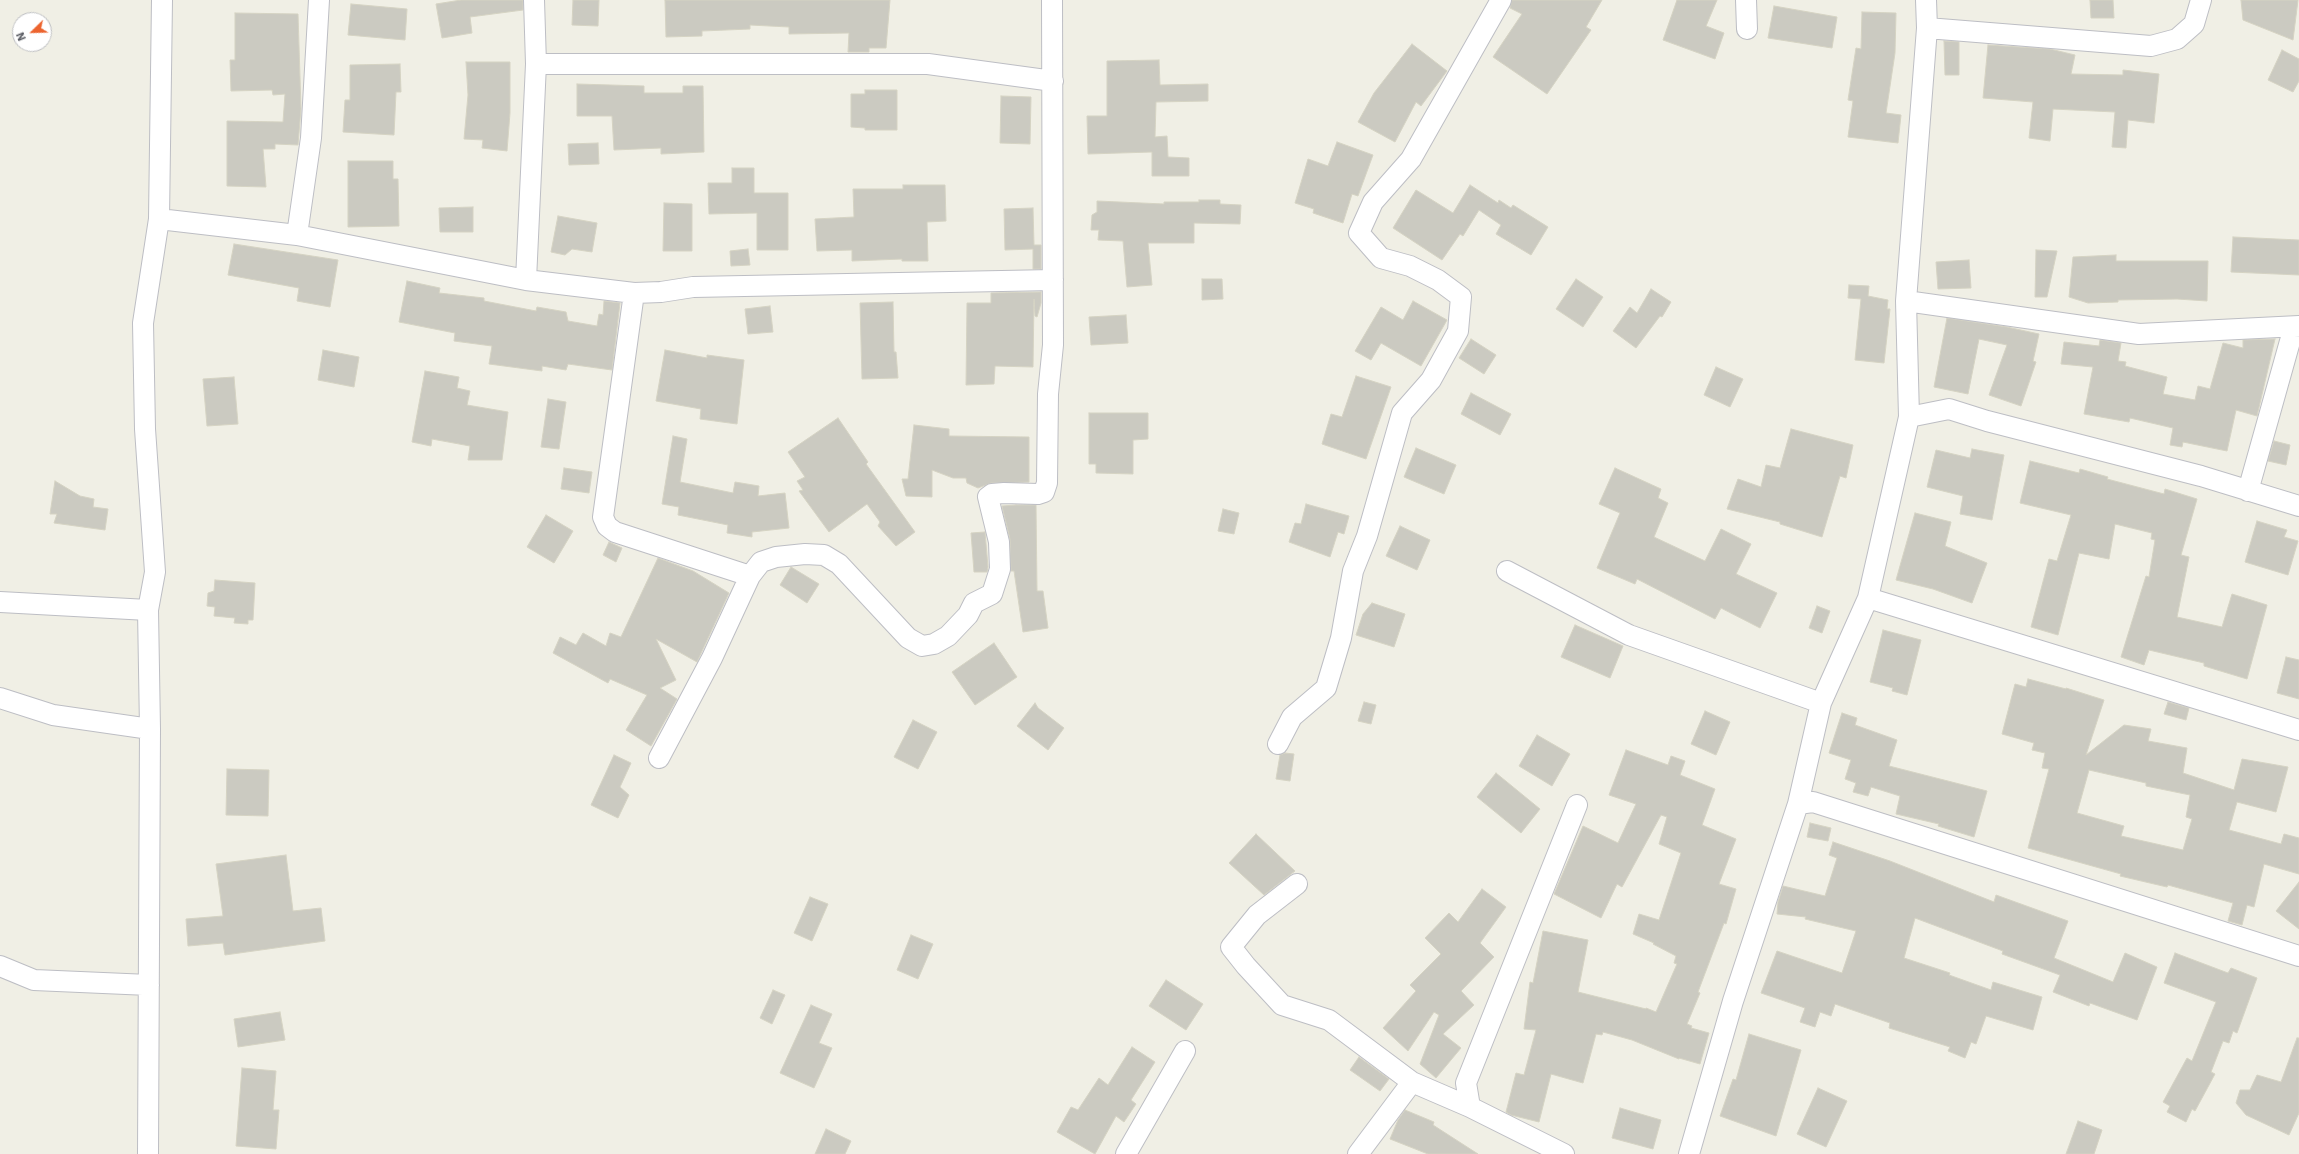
<!DOCTYPE html>
<html>
<head>
<meta charset="utf-8">
<style>
	body { margin:0 }
	#map { position:relative; width:2299px; height:1154px; overflow:hidden; background:#f0efe5; font-family:"Work Sans",sans-serif }
	canvas { display:block }
	.north { position:absolute; left:12px; top:12px; width:40px; height:40px; box-sizing:border-box; background:#fff; border:1px solid #bebfc2; border-radius:50%; rotate:247deg; font-size:11px; font-weight:700; line-height:16px; text-align:center; color:#5d5f66 }
	.north::after { content:''; display:block; margin:auto; width:14px; height:18px; background:#ec642f; clip-path:polygon(50% 0,100% 100%,50% 72%,0 100%) }
</style>
</head>
<body>
<div id="map">
<canvas width="2299" height="1154"></canvas>
<div class="north">N</div>
</div>
<script>
const c = document.querySelector('canvas').getContext('2d');
c.lineJoin = 'round';
function paint(path, color) { c.fillStyle = color; c.fill(path, 'evenodd'); }
const shape = rows => new Path2D(rows.map(r => 'M' + r).join(''));
function strokePath(path, color, width, dash) { c.strokeStyle = color; c.lineWidth = width; c.lineCap = dash ? 'butt' : 'round'; c.setLineDash(dash || []); c.stroke(path); }
const building = shape([
	[461,0,523,0,523,10,470,17,472,33,442,38,436,4,461,0],
	[573,0,599,0,598,26,572,25,573,0],
	[665,0,890,0,886,48,869,48,869,52,848,52,849,33,789,34,789,27,750,25,750,29,702,31,702,36,666,37,665,0],
	[1512,0,1602,0,1586,27,1591,30,1547,94,1493,57,1522,14,1510,8,1512,0],
	[1677,0,1717,0,1706,26,1724,33,1715,59,1663,40,1677,0],
	[2090,0,2113,0,2114,18,2091,18,2090,0],
	[2241,0,2298,0,2293,40,2243,20,2241,0],
	[351,4,407,9,405,40,348,35,351,4],
	[1774,6,1837,17,1832,48,1768,38,1774,6],
	[1862,12,1896,13,1895,53,1886,113,1901,115,1898,143,1848,137,1853,101,1848,100,1856,48,1861,49,1862,12],
	[235,13,298,14,301,109,298,145,275,144,275,149,263,149,266,187,227,186,227,121,283,122,285,94,273,95,272,90,231,91,230,60,235,60,235,13],
	[1944,41,1959,42,1959,75,1945,75,1944,41],
	[1412,44,1447,71,1421,106,1416,102,1395,142,1358,122,1374,93,1412,44],
	[1988,45,2050,49,2075,55,2071,74,2123,75,2123,70,2159,74,2154,123,2128,120,2126,148,2112,147,2115,112,2053,109,2050,141,2029,138,2033,102,1983,98,1988,45],
	[2282,50,2299,59,2299,81,2293,92,2268,80,2282,50],
	[1159,60,1160,85,1208,84,1208,101,1156,102,1155,137,1167,136,1168,157,1189,158,1189,176,1152,176,1152,152,1088,154,1087,116,1107,116,1107,61,1159,60],
	[466,62,510,62,510,113,507,151,482,148,483,140,464,139,468,95,466,62],
	[400,64,401,92,396,92,394,135,343,132,345,100,350,100,350,65,400,64],
	[577,84,644,86,644,93,683,93,683,86,703,86,704,152,661,154,661,148,614,150,612,116,577,116,577,84],
	[865,90,897,90,897,130,865,130,865,128,851,127,851,94,865,94,865,90],
	[1001,96,1031,97,1030,144,1000,143,1001,96],
	[1337,142,1373,155,1358,196,1352,194,1343,223,1313,213,1314,209,1295,203,1308,159,1328,166,1337,142],
	[598,143,599,164,569,165,568,144,598,143],
	[348,161,393,161,393,179,398,179,399,226,348,227,348,161],
	[732,168,754,168,754,193,788,193,788,250,757,250,757,213,709,214,708,183,732,183,732,168],
	[903,185,945,185,946,221,927,222,928,261,902,261,902,259,852,261,852,250,817,251,815,219,854,217,853,189,903,189,903,185],
	[1470,185,1498,203,1499,200,1511,208,1513,205,1548,227,1531,255,1496,234,1501,225,1479,210,1463,236,1460,234,1442,260,1393,228,1416,190,1453,213,1470,185],
	[1199,200,1220,200,1220,204,1241,205,1240,224,1194,223,1194,243,1148,243,1152,285,1127,287,1123,241,1098,240,1099,230,1091,230,1092,215,1097,212,1097,201,1164,204,1164,202,1199,202,1199,200],
	[664,203,692,204,692,251,663,251,664,203],
	[473,207,473,232,440,232,439,208,473,207],
	[1033,208,1034,245,1041,245,1041,269,1033,269,1033,249,1005,250,1004,209,1033,208],
	[558,216,597,223,592,252,572,249,565,255,551,252,558,216],
	[2233,237,2299,240,2299,275,2231,272,2233,237],
	[234,244,338,260,330,307,297,301,299,288,228,275,234,244],
	[748,249,750,265,731,266,730,251,748,249],
	[2036,250,2057,251,2047,297,2035,297,2036,250],
	[2116,255,2116,261,2208,261,2207,301,2177,299,2118,300,2118,302,2088,303,2069,297,2073,257,2116,255],
	[1969,260,1971,288,1938,289,1936,262,1969,260],
	[1202,279,1222,279,1223,299,1202,300,1202,279],
	[1576,279,1603,297,1583,327,1556,309,1576,279],
	[407,281,440,288,439,293,484,298,484,301,536,311,537,307,566,312,568,321,597,326,599,314,603,315,604,301,620,303,612,370,568,364,566,370,542,366,542,371,489,364,492,346,454,341,455,333,399,322,407,281],
	[1849,285,1869,286,1868,296,1888,300,1887,309,1890,309,1884,363,1855,360,1861,299,1848,298,1849,285],
	[1651,289,1671,302,1662,317,1660,316,1636,348,1613,331,1630,307,1637,313,1651,289],
	[1041,292,1041,303,1037,317,1035,316,1034,299,1033,367,995,366,994,384,966,385,967,303,991,303,991,293,1041,292],
	[1413,301,1447,320,1421,366,1381,343,1371,360,1355,351,1381,307,1403,320,1413,301],
	[893,302,894,352,896,352,898,378,862,379,860,303,893,302],
	[770,306,773,332,748,334,745,309,770,306],
	[1126,315,1128,343,1091,345,1089,317,1126,315],
	[1947,318,2007,327,2039,334,2033,361,2036,362,2021,406,1989,395,2007,345,1979,339,1968,394,1934,387,1947,318],
	[1471,339,1496,355,1484,374,1459,358,1471,339],
	[2275,339,2257,416,2236,410,2227,451,2183,442,2182,447,2170,445,2173,428,2130,418,2129,422,2084,414,2093,367,2061,364,2064,342,2099,346,2100,340,2121,343,2118,361,2126,362,2125,366,2167,377,2163,394,2195,400,2198,386,2210,389,2223,343,2243,348,2243,340,2275,339],
	[323,350,359,357,354,387,318,380,323,350],
	[665,350,707,358,707,355,744,360,737,424,700,419,701,409,656,401,665,350],
	[1716,367,1743,379,1730,407,1704,395,1716,367],
	[425,371,459,377,457,388,470,391,467,405,508,412,502,460,468,460,470,446,432,439,431,446,412,442,425,371],
	[1356,376,1391,387,1366,459,1322,444,1331,414,1342,417,1356,376],
	[234,377,238,424,207,426,203,379,234,377],
	[1471,393,1511,414,1500,435,1461,414,1471,393],
	[548,399,566,402,559,449,541,447,548,399],
	[1089,413,1148,413,1148,439,1133,440,1133,474,1096,473,1096,464,1089,464,1089,413],
	[838,418,868,462,866,464,915,532,896,546,878,526,880,522,867,504,829,532,799,491,803,490,797,481,805,477,788,452,838,418],
	[914,425,949,429,949,436,1029,437,1029,482,991,483,978,488,967,483,966,478,953,478,932,470,932,497,906,496,902,479,908,479,914,425],
	[1791,429,1853,445,1846,478,1840,476,1822,537,1780,524,1780,522,1727,509,1738,479,1761,487,1766,465,1780,468,1791,429],
	[673,436,687,439,680,482,733,493,735,482,759,486,758,496,785,493,789,528,752,532,752,537,727,533,728,525,678,515,679,507,662,504,673,436],
	[2274,441,2290,445,2286,465,2268,461,2274,441],
	[1416,448,1456,465,1444,494,1404,477,1416,448],
	[1972,449,2004,455,1992,520,1960,514,1963,496,1927,487,1936,450,1970,458,1972,449],
	[2030,461,2079,473,2080,469,2108,477,2107,479,2164,494,2165,489,2197,499,2181,555,2189,557,2177,617,2222,627,2232,594,2267,605,2247,679,2204,666,2204,663,2149,650,2144,665,2121,657,2146,576,2149,577,2155,540,2151,539,2152,533,2115,524,2109,559,2079,553,2058,635,2031,627,2049,559,2057,561,2071,515,2020,503,2030,461],
	[564,468,592,472,589,493,561,489,564,468],
	[1615,468,1661,489,1658,498,1668,503,1654,537,1705,561,1721,529,1751,544,1736,574,1777,593,1760,628,1721,608,1715,619,1637,579,1635,584,1597,568,1620,513,1599,504,1615,468],
	[55,481,80,496,94,499,93,507,108,509,105,530,54,523,57,514,50,514,55,481],
	[1306,504,1349,516,1344,534,1338,532,1330,557,1289,542,1295,523,1301,524,1306,504],
	[1016,505,1036,505,1037,591,1043,591,1048,628,1023,632,1014,571,1011,571,1010,539,1002,506,1016,505],
	[1223,509,1239,513,1234,534,1218,531,1223,509],
	[1915,513,1951,522,1945,546,1987,563,1972,603,1933,589,1896,580,1915,513],
	[546,515,573,531,554,563,527,547,546,515],
	[2257,521,2287,530,2284,537,2298,541,2288,575,2245,562,2257,521],
	[1400,526,1430,540,1417,570,1386,556,1400,526],
	[985,532,988,567,987,572,974,572,971,533,985,532],
	[609,542,622,548,616,562,603,555,609,542],
	[658,558,693,571,729,593,697,662,656,639,676,680,660,688,677,699,651,746,626,730,647,695,610,679,608,683,553,653,560,637,576,645,583,633,606,646,610,633,621,637,658,558],
	[791,567,819,584,807,603,780,585,791,567],
	[215,580,255,583,253,620,248,620,248,624,234,623,235,618,214,616,215,607,207,606,208,593,214,591,215,580],
	[1372,603,1405,614,1394,647,1356,635,1363,614,1372,603],
	[1817,606,1830,611,1822,633,1809,628,1817,606],
	[1575,625,1623,646,1610,678,1561,657,1575,625],
	[1883,630,1921,640,1907,695,1892,691,1893,688,1870,682,1883,630],
	[994,643,1017,677,975,705,952,672,994,643],
	[2286,657,2299,660,2299,699,2277,693,2286,657],
	[2028,679,2066,689,2066,688,2104,700,2086,755,2124,725,2151,729,2148,741,2187,748,2183,773,2234,790,2242,759,2288,767,2276,812,2237,802,2229,830,2281,844,2284,834,2299,838,2299,874,2264,864,2254,907,2247,905,2242,925,2228,921,2233,903,2168,885,2167,887,2120,876,2121,874,2028,848,2049,769,2042,768,2045,753,2032,750,2034,743,2002,734,2015,684,2026,687,2028,679],
	[2089,770,2146,783,2146,786,2190,795,2186,817,2192,819,2183,850,2121,836,2124,826,2077,813,2089,770],
	[1364,702,1376,705,1371,724,1358,721,1364,702],
	[2168,702,2189,708,2186,720,2164,714,2168,702],
	[1035,703,1038,708,1064,728,1048,750,1017,726,1035,703],
	[1705,711,1730,722,1716,755,1691,744,1705,711],
	[1842,713,1857,718,1855,725,1897,740,1889,766,1987,791,1974,837,1938,826,1939,824,1896,814,1900,796,1871,787,1868,796,1853,792,1856,783,1845,779,1851,760,1829,753,1842,713],
	[913,720,937,732,918,769,894,757,913,720],
	[1537,735,1570,754,1552,786,1519,766,1537,735],
	[1626,750,1668,765,1671,756,1685,761,1680,775,1715,789,1702,825,1736,839,1719,884,1736,889,1726,924,1724,923,1698,992,1700,993,1687,1024,1692,1026,1691,1028,1709,1033,1700,1064,1679,1058,1679,1059,1632,1040,1603,1032,1602,1035,1596,1034,1583,1083,1551,1074,1539,1122,1511,1115,1506,1112,1516,1073,1524,1075,1536,1030,1524,1029,1530,982,1533,983,1543,931,1588,940,1578,992,1646,1009,1646,1008,1656,1012,1677,964,1674,963,1676,956,1653,944,1654,943,1633,934,1639,914,1659,920,1681,853,1659,844,1667,817,1661,815,1622,887,1617,884,1601,918,1554,894,1583,826,1618,843,1636,804,1609,795,1626,750],
	[1285,753,1294,754,1290,781,1276,779,1280,755,1285,753],
	[614,755,631,763,620,787,629,795,618,818,591,805,614,755],
	[227,769,269,770,268,816,226,815,227,769],
	[1496,773,1540,809,1521,833,1477,797,1496,773],
	[1810,823,1831,828,1828,841,1807,837,1810,823],
	[1256,834,1295,871,1264,895,1229,863,1256,834],
	[1833,842,1890,861,1994,902,1996,895,2068,921,2054,958,2113,982,2125,953,2157,967,2137,1020,2090,1003,2089,1006,2053,992,2060,975,2002,954,2003,951,1915,918,1904,958,1950,973,1949,975,1991,990,1993,982,2042,997,2033,1030,1986,1016,1976,1044,1971,1042,1965,1058,1948,1051,1950,1047,1889,1028,1890,1023,1835,1004,1831,1016,1820,1012,1815,1027,1800,1022,1805,1008,1761,993,1777,951,1842,973,1856,931,1805,919,1806,917,1777,914,1778,902,1783,886,1825,896,1837,858,1829,855,1833,842],
	[286,855,293,911,321,908,325,941,225,955,223,943,188,946,186,919,223,916,216,864,286,855],
	[2299,882,2299,929,2276,911,2299,882],
	[1482,889,1506,907,1480,943,1494,957,1461,991,1474,1005,1443,1034,1461,1048,1436,1078,1420,1064,1439,1015,1434,1012,1408,1051,1383,1028,1416,991,1410,985,1441,954,1425,938,1449,913,1458,922,1482,889],
	[810,897,828,904,812,941,794,933,810,897],
	[911,935,933,944,918,979,897,970,911,935],
	[2175,953,2228,973,2231,968,2257,978,2237,1033,2233,1031,2229,1043,2223,1041,2211,1072,2215,1074,2195,1111,2192,1109,2186,1122,2167,1112,2170,1106,2163,1102,2187,1058,2192,1061,2216,1002,2164,983,2175,953],
	[1166,980,1203,1004,1186,1030,1149,1006,1166,980],
	[773,990,785,995,772,1024,760,1018,773,990],
	[811,1005,832,1014,819,1043,832,1048,814,1088,780,1073,811,1005],
	[280,1012,285,1040,238,1047,234,1019,280,1012],
	[1749,1034,1801,1050,1776,1136,1720,1116,1733,1079,1736,1080,1749,1034],
	[2297,1038,2299,1038,2299,1113,2289,1135,2246,1115,2236,1103,2240,1090,2250,1090,2257,1075,2281,1082,2297,1038],
	[1132,1047,1155,1062,1131,1100,1136,1104,1124,1122,1116,1116,1095,1154,1057,1132,1071,1107,1078,1110,1099,1078,1108,1085,1132,1047],
	[1359,1057,1389,1079,1380,1091,1350,1070,1359,1057],
	[242,1068,276,1071,273,1110,279,1110,276,1149,236,1146,242,1068],
	[1818,1088,1847,1101,1826,1147,1797,1134,1818,1088],
	[1620,1108,1661,1120,1653,1149,1612,1138,1620,1108],
	[1405,1110,1434,1122,1433,1125,1478,1154,1428,1154,1390,1139,1398,1120,1405,1110],
	[2078,1121,2102,1130,2094,1154,2066,1154,2078,1121],
	[826,1129,851,1141,845,1154,815,1154,826,1129]
]);
const minor = shape([
	[1746,0,1747,29],
	[1927,28,2151,46,2177,39,2194,24,2201,0],
	[536,64,928,64,1053,81],
	[159,219,297,235,526,280,634,293,661,292,693,287,1053,280],
	[297,235,311,138,319,0],
	[526,280,536,64,534,0],
	[634,293,603,517,607,526,615,532,750,576],
	[1906,301,2139,334,2299,326],
	[1909,417,1949,409,1987,421,2201,476,2299,506],
	[2248,491,2294,327],
	[1507,571,1629,635,1821,703],
	[1868,598,2299,730],
	[0,602,148,610],
	[0,698,53,715,150,729],
	[1278,744,1292,717,1326,688,1341,638,1353,571,1367,536,1402,413,1431,380,1458,331,1461,297,1438,280,1410,266,1381,258,1359,233,1373,202,1411,159,1501,0],
	[659,758,712,658,750,576,761,562,776,557,805,554,824,555,839,564,908,638,922,646,934,644,948,636,968,615,974,603,992,594,1000,569,999,542,988,497,992,494,1004,493,1038,494,1044,492,1047,483,1048,394,1053,345,1052,0],
	[1798,804,1813,802,2299,956],
	[1297,884,1257,915,1231,947,1246,966,1282,1005,1329,1020,1412,1082,1470,1107],
	[0,966,34,980,149,985],
	[148,1154,150,729,148,610,155,572,145,429,143,323,159,219,162,0],
	[1126,1154,1185,1051],
	[1358,1154,1412,1082],
	[1564,1154,1470,1107,1466,1083,1577,805],
	[1689,1154,1733,1001,1798,804,1821,703,1868,598,1909,417,1906,301,1927,28,1926,0]
]);
paint(building, '#cbcac1');
strokePath(building, '#d5d3c3', 1);
strokePath(minor, '#bdbec4', 22);
strokePath(minor, '#fff', 20);
</script>
</body>
</html>
